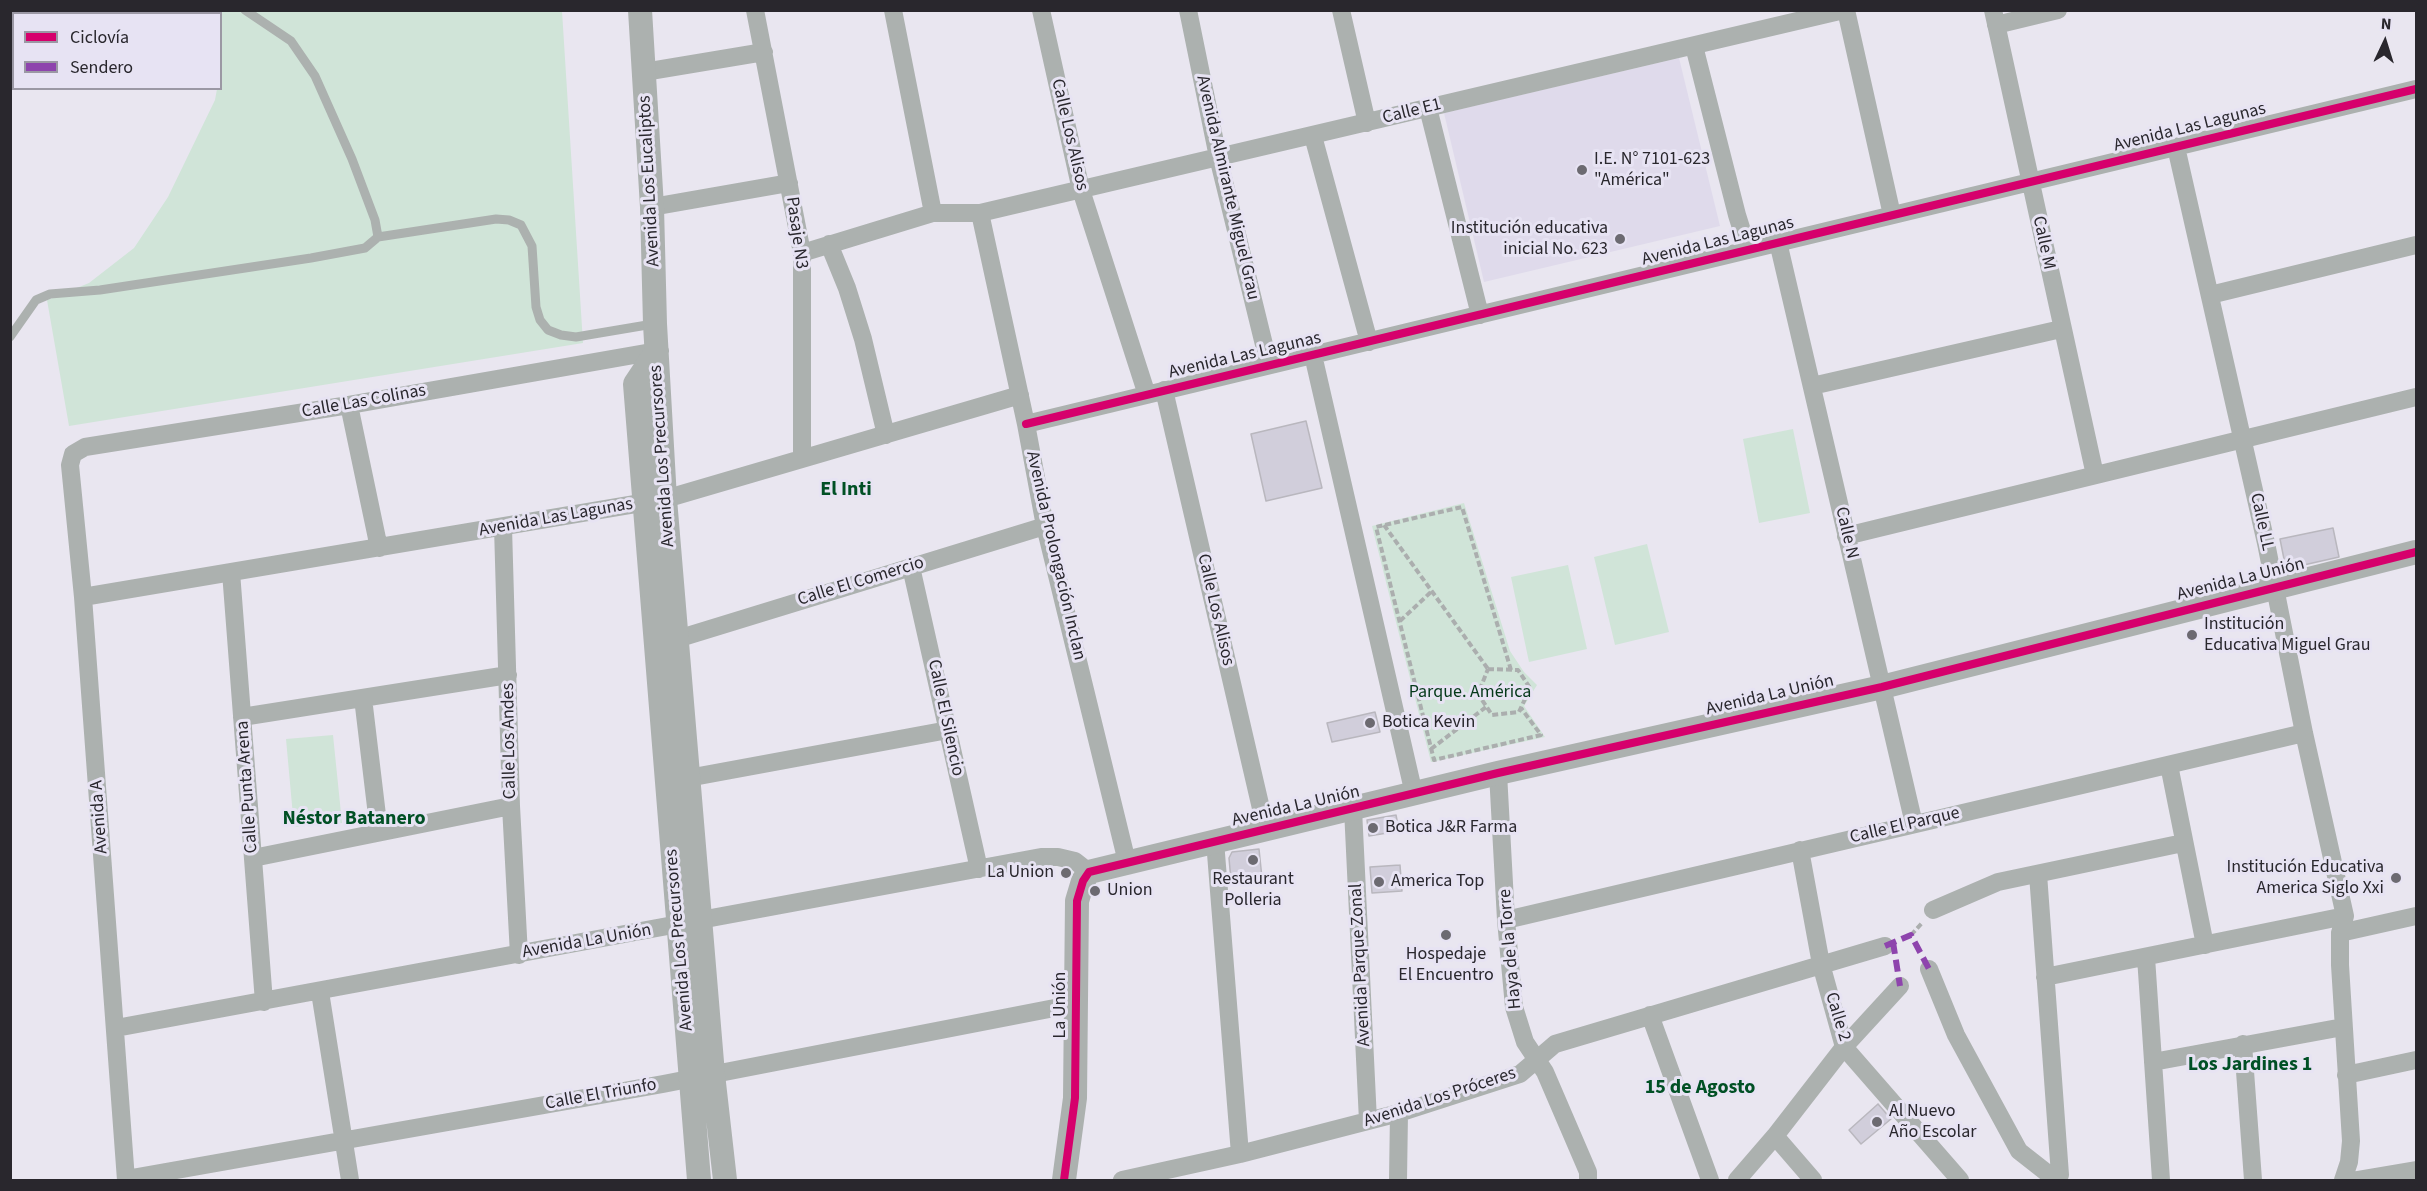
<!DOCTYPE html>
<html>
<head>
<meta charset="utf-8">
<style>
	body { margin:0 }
	#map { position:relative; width:2427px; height:1191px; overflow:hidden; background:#e9e6f0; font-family:"Source Sans 3",sans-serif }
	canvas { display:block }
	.frame { position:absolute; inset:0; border:12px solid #29272d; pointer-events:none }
	.legend { position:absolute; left:12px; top:12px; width:210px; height:78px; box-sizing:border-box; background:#e7e3f3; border:2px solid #9b98a4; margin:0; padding:8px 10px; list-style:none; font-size:18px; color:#29272d }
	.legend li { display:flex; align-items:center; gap:12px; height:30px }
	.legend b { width:30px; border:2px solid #9b98a4 }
	.north { position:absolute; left:2355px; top:12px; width:60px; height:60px; -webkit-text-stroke:4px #e7e3f3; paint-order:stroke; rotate:4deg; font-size:16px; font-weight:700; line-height:24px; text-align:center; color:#29272d }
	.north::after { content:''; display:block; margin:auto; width:21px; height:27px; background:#29272d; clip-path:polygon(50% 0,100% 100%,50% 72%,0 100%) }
</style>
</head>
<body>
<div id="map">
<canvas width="2427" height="1191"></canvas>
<div class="frame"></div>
<ul class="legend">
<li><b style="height:8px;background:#d6006c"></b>Ciclovía</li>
<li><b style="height:8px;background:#8e44ad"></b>Sendero</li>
</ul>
<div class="north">N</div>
</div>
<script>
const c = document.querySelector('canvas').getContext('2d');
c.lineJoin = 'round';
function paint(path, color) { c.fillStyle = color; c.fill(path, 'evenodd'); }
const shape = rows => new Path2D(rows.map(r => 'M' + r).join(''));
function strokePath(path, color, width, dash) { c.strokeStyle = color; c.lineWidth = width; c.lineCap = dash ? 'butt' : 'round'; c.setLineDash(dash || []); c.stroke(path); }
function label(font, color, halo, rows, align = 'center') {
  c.font = font + ' "Source Sans 3",sans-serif'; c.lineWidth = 6; c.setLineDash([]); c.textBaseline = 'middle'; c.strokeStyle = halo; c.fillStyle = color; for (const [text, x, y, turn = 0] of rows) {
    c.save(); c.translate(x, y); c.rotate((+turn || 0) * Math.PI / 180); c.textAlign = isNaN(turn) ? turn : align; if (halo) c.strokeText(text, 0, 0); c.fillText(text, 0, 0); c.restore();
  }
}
const built = shape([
	[1679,58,1720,226,1484,282,1444,113]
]);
const green = shape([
	[212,11,562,11,583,343,69,426,47,300,89,283,134,248,168,197,215,100,217,89,220,88,222,59,220,14,213,13],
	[1793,429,1810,513,1759,523,1743,439],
	[1464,503,1510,651,1524,672,1537,685,1524,706,1545,737,1431,762,1372,526],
	[1647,544,1669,632,1615,645,1594,557],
	[1568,565,1587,649,1529,662,1511,577],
	[333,735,342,823,294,827,286,739]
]);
const building = shape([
	[1306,421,1322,488,1266,501,1251,434,1306,421],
	[2333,528,2339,557,2286,569,2280,539,2333,528],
	[1375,712,1380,732,1332,742,1327,723,1375,712],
	[1396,815,1399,831,1369,836,1367,820,1396,815],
	[1259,849,1262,878,1231,881,1229,858,1232,852,1259,849],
	[1400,865,1402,891,1372,893,1370,867,1400,865],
	[1878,1104,1891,1119,1861,1144,1849,1130,1878,1104]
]);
const path = shape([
	[1384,525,1488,669],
	[1400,621,1432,591],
	[1488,669,1518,670,1530,688,1519,712,1492,715,1478,694,1488,669],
	[1511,670,1462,507,1376,527,1434,760,1541,735,1521,708],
	[1431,749,1486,707],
	[1911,935,1923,922]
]);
const service = shape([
	[378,237,496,219,509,220,521,225,532,246,536,307,540,320,548,330,561,335,576,337,653,324],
	[10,337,36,300,50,294,100,290,311,258,365,248,378,237,375,220,352,159,315,76,291,41,245,10]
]);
const minor = shape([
	[755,10,802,253,802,459],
	[893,10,933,213,980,213,1844,10],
	[1041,10,1081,190,1147,395],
	[1188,10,1218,157,1269,365],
	[1341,10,1367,123],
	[1846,10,1892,215],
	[1993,10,2095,475],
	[1996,25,2058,10],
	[1694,46,1737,215,1748,250],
	[644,72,764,52],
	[1428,108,1480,315],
	[1313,136,1369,342],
	[2176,147,2266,543,2304,733,2345,916,2340,933,2340,965,2351,1141,2349,1162,2343,1180],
	[652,207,789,183],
	[980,213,1026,424,1045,526,1127,862],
	[1778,242,1914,824],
	[829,244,847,288,863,339,886,435],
	[802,253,933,213],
	[2210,295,2416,245],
	[1313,355,1414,794],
	[1812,386,2061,329],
	[1164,390,1266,830],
	[349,405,379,548],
	[1026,424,2416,89],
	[503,527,511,806,519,955],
	[1846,536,2416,397],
	[911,567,979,869],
	[231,572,264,1002],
	[83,597,665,499,1020,395],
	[677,639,1045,526],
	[363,698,379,832],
	[242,717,508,675],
	[2169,765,2205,945],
	[1498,773,1506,920,1514,1007,1525,1042,1545,1072,1588,1172,1588,1180],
	[688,778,948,730],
	[1353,809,1368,1121],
	[1215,841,1240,1154],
	[1800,850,1821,964,1844,1047,1960,1180],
	[253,858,511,806],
	[2038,874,2060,1175,2057,1180],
	[1933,910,1998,882,2183,843],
	[1506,920,2304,733],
	[2340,933,2416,916],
	[2146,957,2161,1180],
	[1929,969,1956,1035,2019,1151,2056,1180],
	[2045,977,2345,916],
	[320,992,350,1180],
	[1650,1015,1710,1180],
	[116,1028,1041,857,1058,857,1075,861,1089,872],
	[2243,1044,2253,1180],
	[2153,1062,2343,1027],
	[2346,1075,2416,1060],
	[1775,1136,1813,1180],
	[126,1179,663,1084,1075,1004],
	[126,1180,83,597,70,465,73,454,85,447,349,405,657,351],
	[1122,1180,1240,1154,1399,1113,1520,1074,1555,1044,1885,946],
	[1398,1180,1399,1113],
	[1737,1180,1775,1136,1844,1047,1900,986],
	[2357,1180,2416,1170]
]);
const tertiary = shape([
	[640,10,652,207,655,324,665,499,713,1074,725,1180],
	[657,351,635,384,699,1180],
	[1064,1180,1075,1098,1077,901,1083,881,1089,872,1498,773,1882,687,2416,552]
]);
const quiet = shape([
	[1893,942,1900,986],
	[1885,946,1911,935,1929,969]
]);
const cycleway = shape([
	[1026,424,2416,89],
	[1064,1180,1075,1098,1077,901,1083,881,1089,872,1498,773,1882,687,2416,552]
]);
const markers = [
	[1582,170,6,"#6c6a71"],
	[1620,239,6,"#6c6a71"],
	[2192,635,6,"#6c6a71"],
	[1370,723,6,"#6c6a71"],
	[1373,828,6,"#6c6a71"],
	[1253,860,6,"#6c6a71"],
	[1066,873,6,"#6c6a71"],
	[2396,878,6,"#6c6a71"],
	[1379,882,6,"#6c6a71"],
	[1095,891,6,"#6c6a71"],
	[1446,935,6,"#6c6a71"],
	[1877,1122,6,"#6c6a71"]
];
const streetNames = [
	["Calle E1",1412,112,-14],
	["Avenida Las Lagunas",2190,128,-14],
	["Calle Los Alisos",1069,135,77],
	["Avenida Los Eucaliptos",650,181,-93],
	["Avenida Almirante Miguel Grau",1227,188,77],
	["Pasaje N3",796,233,82],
	["Avenida Las Lagunas",1718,242,-14],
	["Calle M",2043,243,78],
	["Avenida Las Lagunas",1245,356,-13],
	["Calle Las Colinas",364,402,-10],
	["Avenida Los Precursores",663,456,-94],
	["Avenida Las Lagunas",556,518,-10],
	["Calle LL",2261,522,78],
	["Calle N",1846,533,77],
	["Avenida Prolongación Inclan",1055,556,77],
	["Avenida La Unión",2241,580,-14],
	["Calle El Comercio",861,582,-17],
	["Calle Los Alisos",1215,610,77],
	["Avenida La Unión",1770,696,-13],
	["Calle El Silencio",945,718,78],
	["Calle Los Andes",510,741,-91],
	["Calle Punta Arena",248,787,-94],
	["Avenida La Unión",1296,807,-13],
	["Avenida A",100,817,-94],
	["Calle El Parque",1905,826,-13],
	["Avenida Los Precursores",680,940,-95],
	["Avenida La Unión",587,942,-10],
	["Haya de la Torre",1511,949,-95],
	["Avenida Parque Zonal",1361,965,-93],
	["La Unión",1061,1005,-90],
	["Calle 2",1837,1017,73],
	["Calle El Triunfo",601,1095,-10],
	["Avenida Los Próceres",1440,1098,-18]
];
const poiNames = [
	["I.E. N° 7101-623",1594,160],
	["\"América\"",1594,181],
	["Institución educativa",1608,229,"right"],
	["inicial No. 623",1608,250,"right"],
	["Institución",2204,625],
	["Educativa Miguel Grau",2204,646],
	["Botica Kevin",1382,723],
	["Botica J&R Farma",1385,828],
	["Institución Educativa",2384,868,"right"],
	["America Siglo Xxi",2384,889,"right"],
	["La Union",1054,873,"right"],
	["Restaurant",1253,880,"center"],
	["Polleria",1253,901,"center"],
	["America Top",1391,882],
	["Union",1107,891],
	["Hospedaje",1446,955,"center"],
	["El Encuentro",1446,976,"center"],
	["Al Nuevo",1889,1112],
	["Año Escolar",1889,1133]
];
const parkNames = [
	["Parque. América",1470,693]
];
const neighbourhoodNames = [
	["El Inti",846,491],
	["Néstor Batanero",354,820],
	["Los Jardines 1",2250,1066],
	["15 de Agosto",1700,1089]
];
paint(built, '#dfdaeb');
paint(green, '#d0e4d8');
paint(building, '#d1cedb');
strokePath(building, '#b9b7be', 1.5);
strokePath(path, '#abaeae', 4, [6, 3]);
strokePath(service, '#acb1af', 9);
strokePath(minor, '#acb1af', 18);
strokePath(tertiary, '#acb1af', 24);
strokePath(quiet, '#8e44ad', 6, [12, 6]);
strokePath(cycleway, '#d6006c', 8);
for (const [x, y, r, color] of markers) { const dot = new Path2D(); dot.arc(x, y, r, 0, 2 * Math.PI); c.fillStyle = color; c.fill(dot); strokePath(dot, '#e7e3f3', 2); }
label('18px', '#29272d', '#e7e3f3', streetNames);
label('18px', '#29272d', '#e7e3f3', poiNames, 'left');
label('18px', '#043819', '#e7e3f3', parkNames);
label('bold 20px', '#015025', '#e7e3f3', neighbourhoodNames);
</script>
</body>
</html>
